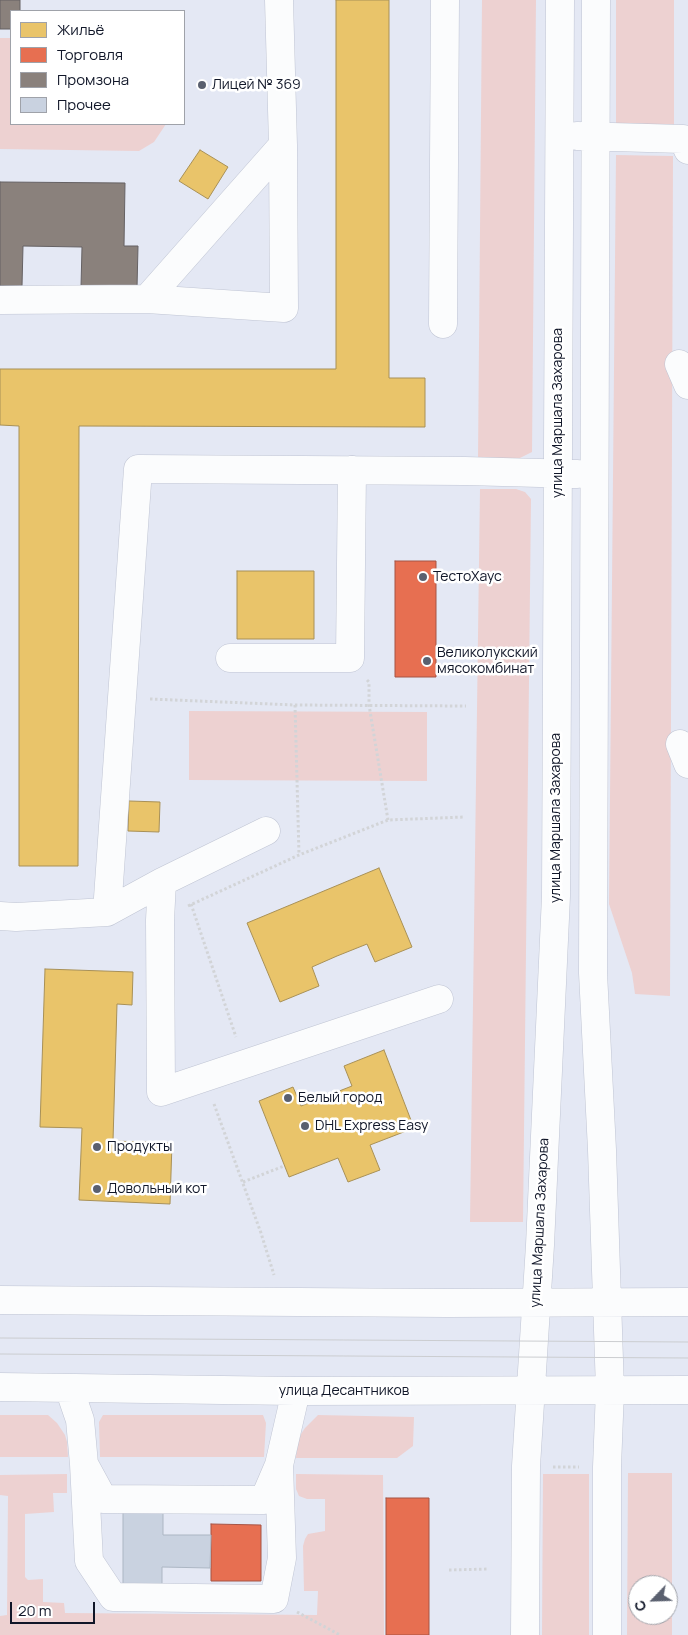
<!DOCTYPE html>
<html>
<head>
<meta charset="utf-8">
<style>
	body { margin:0 }
	#map { position:relative; width:688px; height:1635px; overflow:hidden; background:#e4e8f4; font-family:Manrope,sans-serif }
	canvas { display:block }
	.legend { position:absolute; left:10px; top:10px; width:175px; height:115px; box-sizing:border-box; background:#fff; border:1px solid #9fa2a9; margin:0; padding:6px 9px; list-style:none; font-size:15px; color:#101628 }
	.legend li { display:flex; align-items:center; gap:10px; height:25px }
	.legend b { width:25px; border:1px solid #9fa2a9 }
	.north { position:absolute; left:628px; top:1575px; width:50px; height:50px; box-sizing:border-box; background:#fff; border:1px solid #9fa2a9; border-radius:50%; rotate:246deg; font-size:14px; font-weight:700; line-height:20px; text-align:center; color:#101628 }
	.north::after { content:''; display:block; margin:auto; width:18px; height:22px; background:#5a606f; clip-path:polygon(50% 0,100% 100%,50% 72%,0 100%) }
	.scale { position:absolute; left:10px; top:1602px; width:85px; height:22px; box-sizing:border-box; border:2px solid #101628; border-top:0; padding-left:6px; font-size:15px; line-height:18px; white-space:nowrap; color:#101628; -webkit-text-stroke:4px #fff; paint-order:stroke }
</style>
</head>
<body>
<div id="map">
<canvas width="688" height="1635"></canvas>
<ul class="legend">
<li><b style="height:14px;background:#e9c46a"></b>Жильё</li>
<li><b style="height:14px;background:#e76f51"></b>Торговля</li>
<li><b style="height:14px;background:#8a817c"></b>Промзона</li>
<li><b style="height:14px;background:#c9d2e0"></b>Прочее</li>
</ul>
<div class="north">С</div>
<div class="scale">20 m</div>
</div>
<script>
const c = document.querySelector('canvas').getContext('2d');
c.lineJoin = 'round';
function paint(path, color) { c.fillStyle = color; c.fill(path, 'evenodd'); }
const shape = rows => new Path2D(rows.map(r => 'M' + r).join(''));
function strokePath(path, color, width, dash) { c.strokeStyle = color; c.lineWidth = width; c.lineCap = dash ? 'butt' : 'round'; c.setLineDash(dash || []); c.stroke(path); }
function label(font, color, halo, rows, align = 'center') {
  c.font = font + ' Manrope,sans-serif'; c.lineWidth = 5; c.setLineDash([]); c.textBaseline = 'middle'; c.strokeStyle = halo; c.fillStyle = color; for (const [text, x, y, turn = 0] of rows) {
    c.save(); c.translate(x, y); c.rotate((+turn || 0) * Math.PI / 180); c.textAlign = isNaN(turn) ? turn : align; if (halo) c.strokeText(text, 0, 0); c.fillText(text, 0, 0); c.restore();
  }
}
const green = shape([
	[482,0,536,0,532,452,514,461,478,459],
	[616,0,674,0,674,125,616,124],
	[0,38,11,38,11,124,166,124,154,142,139,151,0,149],
	[616,155,673,156,670,996,635,994,632,973,609,904],
	[480,489,516,489,525,492,531,499,523,1222,470,1222],
	[189,711,427,712,427,781,189,780],
	[0,1415,48,1415,57,1423,65,1435,67,1442,68,1457,0,1457],
	[103,1415,263,1415,266,1423,264,1457,100,1457,99,1422],
	[318,1415,414,1417,413,1446,397,1458,296,1458,297,1444,301,1434,305,1428],
	[628,1473,672,1473,672,1635,627,1635],
	[638,1585,668,1585,668,1615,638,1615],
	[67,1474,67,1493,53,1493,54,1512,25,1514,25,1577,28,1580,43,1579,43,1602,64,1603,65,1613,317,1615,318,1591,304,1591,303,1546,305,1539,308,1534,325,1531,325,1499,307,1499,299,1496,296,1489,296,1474,383,1475,384,1635,0,1635,0,1616,7,1615,8,1496,0,1495,0,1475],
	[543,1474,589,1474,589,1635,542,1635]
]);
const homes = shape([
	[336,0,389,0,389,378,425,378,425,427,79,426,78,866,19,866,19,426,0,425,0,369,336,369,336,0],
	[200,150,228,167,208,199,179,181,200,150],
	[237,571,314,571,314,639,237,639,237,571],
	[129,801,160,802,159,832,128,831,129,801],
	[379,868,412,947,375,962,367,944,337,956,312,967,319,986,280,1002,247,923,379,868],
	[45,969,133,972,132,1005,117,1004,113,1141,172,1143,170,1204,79,1200,82,1128,40,1127,45,969],
	[384,1050,414,1128,370,1145,380,1170,348,1182,338,1158,289,1177,259,1101,293,1087,301,1106,352,1086,344,1066,384,1050]
]);
const shops = shape([
	[395,561,436,561,436,677,395,677,395,561],
	[386,1498,429,1498,429,1635,386,1635,386,1498],
	[211,1524,261,1525,261,1581,211,1581,211,1524]
]);
const industry = shape([
	[0,0,20,0,20,11,11,11,11,29,0,29,0,0],
	[0,182,125,183,124,246,138,246,137,288,81,287,82,247,23,246,22,286,0,286,0,182]
]);
const building = shape([
	[123,1488,163,1488,163,1535,211,1535,210,1568,162,1567,162,1607,123,1607,123,1488]
]);
const path = shape([
	[367,680,369,682,369,705,388,820],
	[150,699,295,705,466,706],
	[295,705,299,855],
	[191,904,236,1037],
	[188,906,299,855,388,820,464,817],
	[214,1104,261,1233,274,1275],
	[243,1182,284,1166],
	[553,1467,579,1467],
	[449,1570,489,1569],
	[297,1612,340,1635]
]);
const minor = shape([
	[596,0,593,973,602,1150,610,1390,607,1467,607,1635],
	[577,136,683,139,688,150],
	[147,299,283,145],
	[0,300,147,299,284,308,283,145,279,0],
	[443,324,445,0],
	[679,364,688,385],
	[230,658,350,658,352,470],
	[680,744,688,764],
	[266,831,162,882,107,912,138,469,465,471,577,474],
	[162,882,160,920,161,1092,439,999],
	[0,916,16,917,107,912],
	[0,1300,447,1303,688,1302],
	[0,1387,296,1391,688,1390],
	[69,1388,80,1420,84,1464,103,1499,264,1500,279,1465,296,1391],
	[84,1464,89,1561,113,1597,274,1599,282,1558,279,1465],
	[525,1635,526,1466,540,1245,556,896,560,0]
]);
const tram = shape([
	[0,1338,688,1342],
	[0,1354,688,1358]
]);
const markers = [
	[202,85,5,"#5a606f"],
	[423,577,5,"#5a606f"],
	[427,661,5,"#5a606f"],
	[288,1098,5,"#5a606f"],
	[305,1126,5,"#5a606f"],
	[97,1147,5,"#5a606f"],
	[97,1189,5,"#5a606f"]
];
const poiNames = [
	["Лицей № 369",212,85],
	["ТестоХаус",433,577],
	["Великолукский",437,653],
	["мясокомбинат",437,669],
	["Белый город",298,1098],
	["DHL Express Easy",315,1126],
	["Продукты",107,1147],
	["Довольный кот",107,1189]
];
const streetNames = [
	["улица Маршала Захарова",558,413,-90],
	["улица Маршала Захарова",556,818,-90],
	["улица Маршала Захарова",540,1223,-87],
	["улица Десантников",344,1391]
];
paint(green, '#edd1d1');
paint(homes, '#e9c46a');
strokePath(homes, '#a89056', 1);
paint(shops, '#e76f51');
strokePath(shops, '#a65445', 1);
paint(industry, '#8a817c');
strokePath(industry, '#656163', 1);
paint(building, '#c9d2e0');
strokePath(building, '#acb6c3', 1);
strokePath(minor, '#bfc4d3', 29);
strokePath(path, '#d2d4d7', 3, [2.5, 2.5]);
strokePath(minor, '#fbfcfd', 28);
strokePath(tram, '#cbcdd0', 1);
for (const [x, y, r, color] of markers) { const dot = new Path2D(); dot.arc(x, y, r, 0, 2 * Math.PI); c.fillStyle = color; c.fill(dot); strokePath(dot, '#fff', 2); }
label('14px', '#101628', '#fff', poiNames, 'left');
label('14px', '#101628', '#fff', streetNames);
</script>
</body>
</html>
